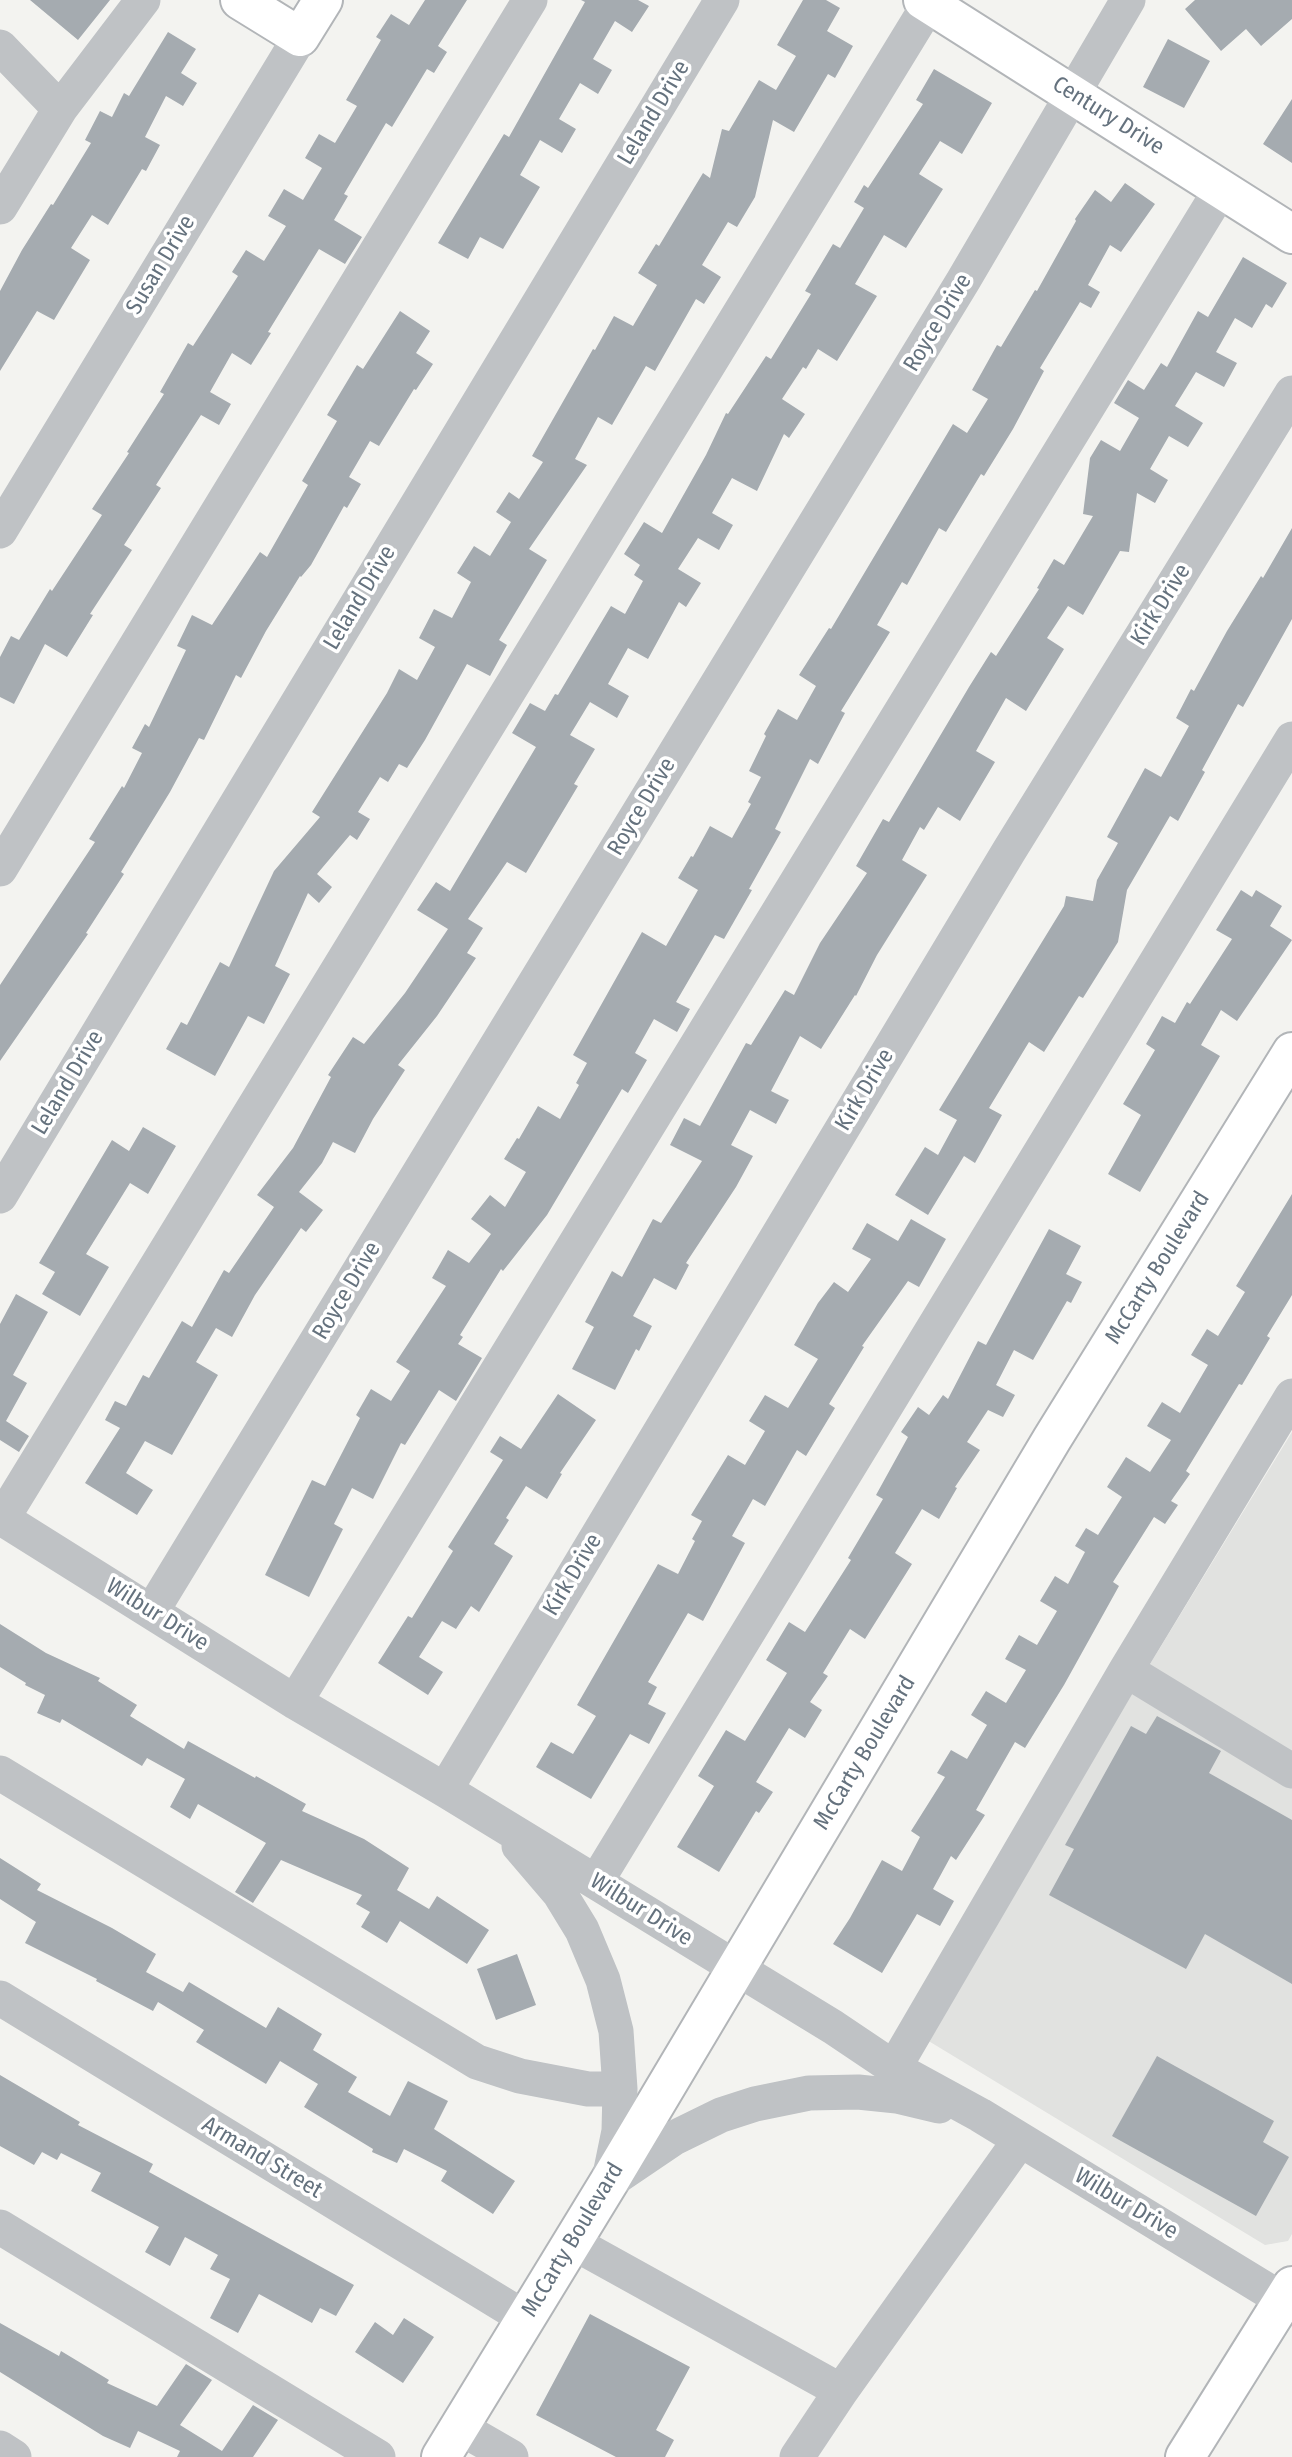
<!DOCTYPE html>
<html>
<head>
<meta charset="utf-8">
<style>
	body { margin:0 }
	canvas { display:block; background:#f3f3f0 }
</style>
</head>
<body>
<canvas width="1292" height="2457"></canvas>
<script>
const c = document.querySelector('canvas').getContext('2d');
c.lineJoin = 'round';
function paint(path, color) { c.fillStyle = color; c.fill(path, 'evenodd'); }
const shape = rows => new Path2D(rows.map(r => 'M' + r).join(''));
function strokePath(path, color, width, dash) { c.strokeStyle = color; c.lineWidth = width; c.lineCap = dash ? 'butt' : 'round'; c.setLineDash(dash || []); c.stroke(path); }
function label(font, color, halo, rows, align = 'center') {
  c.font = font + ' "Fira Sans Condensed",sans-serif'; c.lineWidth = 7; c.setLineDash([]); c.textBaseline = 'middle'; c.strokeStyle = halo; c.fillStyle = color; for (const [text, x, y, turn = 0] of rows) {
    c.save(); c.translate(x, y); c.rotate((+turn || 0) * Math.PI / 180); c.textAlign = isNaN(turn) ? turn : align; if (halo) c.strokeText(text, 0, 0); c.fillText(text, 0, 0); c.restore();
  }
}
const built = shape([
	[1292,1432,1292,2234,1288,2241,1265,2245,922,2037]
]);
const building = shape([
	[30,0,110,0,78,40],
	[425,0,467,0,438,46,447,52,434,73,427,69,392,127,386,123,344,194,348,196,334,220,362,237,345,264,319,249,268,332,271,333,251,365,232,353,210,392,231,404,219,425,201,415,156,485,161,488,124,545,132,550,90,614,93,615,67,657,45,644,14,704,0,697,0,657,11,636,19,640,50,589,52,591,102,515,92,509,129,453,127,452,164,394,160,392,188,343,193,346,238,276,232,272,246,250,264,261,286,226,268,216,284,189,303,200,322,168,305,158,319,134,335,143,357,106,346,100,381,40,376,37,391,14,409,25],
	[581,0,638,0,649,6,632,32,615,21,593,59,612,70,598,94,580,83,559,119,576,129,562,153,540,140,520,175,540,187,503,249,480,237,468,259,438,243,504,134,509,137,585,2],
	[803,0,826,0,840,8,827,31,853,46,835,78,828,74,794,132,773,120,755,197,737,227,728,222,702,265,721,277,704,304,696,299,655,371,646,366,612,425,598,417,575,459,587,465,529,549,547,560,499,640,507,645,490,676,467,664,425,740,407,768,399,764,388,782,380,777,358,812,370,819,357,840,350,835,317,874,332,887,319,903,308,893,275,966,290,974,264,1024,248,1016,215,1076,166,1049,181,1022,187,1025,220,962,229,967,274,871,320,817,312,812,387,693,399,669,417,680,435,647,419,638,434,609,452,618,471,582,457,573,474,546,490,556,511,522,496,512,509,492,519,499,543,462,532,456,593,349,595,350,614,316,633,326,657,285,638,273,656,244,659,246,703,173,710,178,722,129,729,131,759,80,776,90,796,56,777,45],
	[1195,0,1292,0,1292,19,1261,46,1246,29,1221,51,1185,9],
	[168,32,196,49,181,73,197,83,183,106,166,96,145,137,160,145,146,171,142,169,108,225,92,215,71,248,90,260,54,320,37,311,0,371,0,291,22,250,51,204,53,205,91,143,85,140,100,111,112,117,124,93,129,96],
	[1168,39,1210,61,1184,108,1143,87],
	[934,69,992,103,962,154,940,141,919,174,943,189,906,248,884,235,855,284,877,296,837,361,818,349,806,369,803,367,782,399,805,414,789,438,784,434,757,491,732,478,712,513,733,525,719,550,698,538,678,569,701,583,686,607,679,602,648,659,628,648,608,684,629,696,617,718,590,702,570,735,595,749,574,784,578,786,526,873,507,862,468,919,483,928,467,953,476,958,437,1016,398,1065,405,1070,373,1119,355,1153,333,1142,322,1163,299,1192,323,1210,306,1232,301,1228,255,1295,232,1337,216,1328,196,1362,218,1375,172,1455,145,1441,126,1473,153,1490,137,1515,85,1483,120,1428,105,1420,115,1401,126,1406,143,1375,149,1378,182,1321,192,1327,224,1270,229,1273,274,1207,257,1195,293,1148,331,1077,328,1075,353,1037,364,1044,405,993,448,929,417,910,436,882,450,891,536,747,512,733,530,703,545,711,555,694,558,695,611,606,625,614,643,581,634,575,640,565,624,554,644,522,662,533,706,455,726,413,728,414,766,356,771,359,811,294,805,291,833,244,840,248,864,208,854,202,864,185,868,188,923,104,916,100],
	[1292,99,1292,163,1263,144],
	[1125,183,1155,204,1121,252,1110,245,1088,285,1100,292,1091,308,1080,302,1040,368,1044,371,1013,429,984,476,981,474,946,532,939,528,907,585,902,582,877,625,890,632,841,711,845,713,818,764,810,759,775,829,781,832,749,889,752,890,724,939,715,935,676,1002,690,1009,677,1032,654,1019,635,1053,647,1060,628,1093,622,1089,547,1215,503,1271,501,1269,460,1335,463,1337,458,1344,482,1358,456,1401,439,1390,405,1445,401,1443,373,1499,352,1488,334,1524,343,1529,309,1597,265,1575,312,1480,325,1486,360,1418,356,1415,371,1389,391,1401,410,1371,396,1362,446,1286,432,1278,448,1250,469,1263,491,1234,471,1219,490,1195,505,1207,526,1172,504,1159,517,1138,519,1139,538,1106,560,1119,579,1085,576,1083,587,1063,573,1055,642,932,666,946,698,890,678,878,691,856,693,857,710,826,732,838,751,804,748,802,761,777,749,771,766,736,764,734,778,709,797,720,816,686,799,675,829,628,831,629,953,424,967,433,988,399,972,390,997,345,1001,347,1035,290,1037,291,1076,221,1075,219,1095,190,1111,202],
	[1243,257,1287,283,1272,308,1266,304,1252,328,1235,318,1216,352,1237,363,1224,387,1196,372,1175,406,1203,423,1188,447,1169,436,1150,469,1168,480,1155,503,1137,493,1129,552,1120,551,1083,615,1068,606,1047,638,1064,649,1026,711,1006,698,976,751,995,762,960,821,938,807,924,830,920,827,902,860,927,875,877,955,856,996,855,995,821,1049,800,1036,771,1091,789,1100,776,1124,750,1110,731,1145,753,1156,736,1187,686,1263,689,1265,676,1290,654,1278,633,1316,652,1326,639,1351,636,1349,615,1390,572,1369,594,1327,585,1322,612,1271,622,1277,653,1219,661,1223,702,1161,670,1145,684,1118,700,1126,746,1043,751,1045,785,990,794,995,820,943,867,873,856,866,883,819,889,822,969,687,991,652,996,656,1039,589,1037,588,1054,559,1064,565,1093,516,1083,514,1090,458,1101,440,1120,451,1139,418,1114,403,1128,380,1144,390,1161,363,1167,367,1198,311,1208,317],
	[400,311,430,331,416,353,433,364,416,390,414,389,379,446,370,441,349,477,361,484,347,508,344,506,311,565,301,577,300,576,266,631,241,678,236,675,204,740,199,738,170,792,121,872,124,874,86,933,88,934,0,1061,0,985,95,842,89,839,122,786,124,788,142,753,132,748,145,724,149,727,186,650,177,646,192,615,212,625,260,552,267,557,308,485,302,481,337,421,327,415,357,365,363,369],
	[1292,528,1292,619,1243,707,1238,704,1202,770,1205,772,1178,821,1170,816,1127,890,1118,942,1083,998,1079,996,1044,1052,1029,1042,989,1108,1002,1115,975,1163,964,1156,928,1215,895,1195,925,1147,938,1155,957,1120,939,1110,1064,906,1066,896,1093,901,1097,880,1118,843,1107,837,1145,768,1161,777,1189,726,1176,718,1191,689,1194,691,1227,631,1261,576,1263,578],
	[1241,890,1252,897,1256,890,1282,906,1270,926,1292,940,1237,1021,1221,1010,1201,1045,1220,1056,1140,1192,1108,1174,1141,1115,1123,1104,1155,1050,1146,1044,1162,1016,1175,1023,1187,1002,1190,1004,1232,939,1216,930],
	[143,1127,176,1146,148,1194,130,1183,86,1254,109,1267,80,1316,42,1294,55,1272,39,1263,112,1140,129,1151],
	[1292,1194,1292,1295,1267,1336,1270,1338,1242,1385,1239,1384,1186,1471,1190,1474,1171,1501,1178,1505,1165,1524,1154,1517,1113,1582,1119,1586,1064,1685,1025,1748,1015,1742,976,1810,985,1815,956,1860,951,1856,933,1889,954,1901,940,1926,917,1914,882,1973,833,1944,850,1918,882,1860,902,1871,920,1837,911,1831,945,1777,937,1773,951,1750,967,1759,987,1725,971,1715,986,1691,1006,1703,1026,1670,1005,1659,1019,1635,1037,1645,1057,1611,1040,1601,1055,1576,1068,1584,1085,1552,1075,1546,1086,1528,1098,1535,1122,1497,1107,1487,1126,1457,1150,1472,1171,1440,1147,1426,1162,1402,1180,1413,1208,1365,1191,1355,1207,1329,1218,1336,1245,1292,1236,1286],
	[911,1219,946,1239,919,1287,908,1281,862,1346,864,1347,829,1404,835,1408,806,1456,797,1450,765,1506,753,1499,732,1536,745,1543,703,1621,688,1613,648,1682,657,1687,648,1704,666,1713,649,1744,630,1734,591,1799,536,1767,551,1742,573,1754,596,1716,577,1705,658,1564,678,1574,695,1541,692,1539,702,1521,691,1515,728,1455,745,1465,765,1431,749,1421,765,1395,788,1408,818,1359,794,1345,818,1303,834,1282,848,1292,871,1259,852,1249,867,1223,898,1241],
	[1049,1229,1081,1246,1066,1274,1082,1282,1071,1303,1067,1301,1033,1360,1014,1350,996,1385,1015,1395,1003,1417,988,1410,967,1442,980,1450,955,1487,957,1488,939,1519,922,1509,895,1553,912,1564,865,1639,850,1629,823,1673,828,1676,810,1702,822,1710,805,1738,789,1728,756,1782,773,1792,759,1813,756,1811,719,1872,677,1847,714,1786,698,1776,726,1730,745,1741,787,1673,766,1660,789,1622,805,1632,851,1560,848,1558,883,1499,876,1495,908,1437,901,1432,918,1407,929,1415,943,1395,948,1399,978,1341,986,1345],
	[16,1294,48,1312,13,1375,27,1383,6,1421,29,1436,19,1452,0,1440,0,1324],
	[558,1394,596,1420,560,1473,562,1474,547,1499,526,1486,506,1518,509,1520,494,1544,513,1556,479,1612,471,1606,456,1629,442,1621,419,1657,443,1672,428,1695,378,1663,408,1616,412,1618,453,1551,448,1547,503,1460,490,1452,500,1436,521,1449],
	[0,1624,46,1653,100,1678,98,1681,137,1705,130,1716,184,1749,188,1741,255,1778,256,1776,306,1804,302,1811,364,1839,409,1868,397,1890,429,1909,437,1896,489,1930,467,1964,400,1921,387,1943,361,1927,370,1912,356,1904,362,1895,281,1860,253,1903,235,1892,266,1843,198,1804,190,1819,170,1807,185,1779,147,1758,142,1766,62,1719,60,1723,37,1713,45,1695,25,1685,26,1683,0,1667],
	[1157,1716,1221,1751,1209,1773,1292,1820,1292,1984,1205,1934,1186,1969,1049,1895,1074,1849,1065,1845,1131,1726,1146,1734],
	[0,1858,41,1884,37,1890,112,1928,156,1954,146,1972,183,1992,189,1982,266,2028,278,2007,322,2034,313,2050,357,2077,348,2092,390,2116,408,2081,448,2101,434,2129,515,2181,493,2214,441,2181,447,2171,404,2149,397,2163,372,2152,373,2149,304,2107,318,2084,280,2061,266,2084,196,2042,204,2030,158,2002,153,2011,96,1981,97,1979,25,1943,36,1922,0,1899],
	[517,1954,536,2005,496,2020,477,1969],
	[1157,2056,1274,2121,1263,2142,1289,2157,1256,2216,1112,2136],
	[0,2075,80,2122,78,2125,153,2164,149,2172,354,2285,336,2316,320,2308,312,2323,259,2294,238,2333,210,2318,230,2279,210,2269,218,2255,185,2237,170,2266,145,2252,159,2227,91,2191,101,2173,61,2153,57,2160,42,2152,34,2165,0,2146],
	[590,2314,690,2367,656,2430,674,2440,665,2457,616,2457,536,2415],
	[404,2318,434,2337,403,2383,355,2352,375,2322,393,2335],
	[0,2323,59,2356,61,2351,109,2380,107,2383,157,2406,186,2364,212,2380,180,2425,222,2451,253,2405,278,2420,253,2457,177,2457,180,2451,138,2431,130,2448,103,2436,0,2372]
]);
const minor = shape([
	[0,47,60,109],
	[0,207,60,109,143,0],
	[0,531,300,37],
	[0,869,530,0],
	[0,1196,722,0],
	[0,1517,295,1702,445,1790,833,2027,894,2068,980,2115,1283,2300],
	[2,1519,929,4],
	[152,1611,963,281,1128,0],
	[1126,1670,1292,1771],
	[295,1702,1221,189],
	[0,1773,477,2062,520,2076,588,2089,620,2089],
	[445,1790,1009,851,1292,393],
	[519,1846,560,1894,582,1930,603,1980,616,2031,620,2089,619,2131,610,2175],
	[596,1882,1292,739],
	[0,1998,525,2318],
	[894,2068,1126,1670,1292,1396],
	[609,2182,674,2138,721,2115,755,2104,809,2093,858,2092,897,2096,939,2106],
	[0,2227,378,2457],
	[572,2242,841,2391],
	[459,2427,511,2457],
	[0,2448,14,2457],
	[797,2457,841,2391,1020,2140]
]);
const major = shape([
	[240,0,300,37,323,0],
	[923,0,1292,234],
	[441,2457,609,2182,1052,1439,1292,1052],
	[1185,2457,1292,2286]
]);
const streetNames = [
	["Leland Drive",654,113,-59],
	["Century Drive",1108,116,32],
	["Susan Drive",161,265,-59],
	["Royce Drive",938,323,-59],
	["Leland Drive",360,598,-59],
	["Kirk Drive",1161,605,-58],
	["Royce Drive",642,807,-59],
	["Leland Drive",68,1083,-59],
	["Kirk Drive",865,1090,-59],
	["McCarty Boulevard",1158,1268,-58],
	["Royce Drive",347,1291,-59],
	["Kirk Drive",573,1575,-59],
	["Wilbur Drive",157,1615,32],
	["McCarty Boulevard",865,1753,-59],
	["Wilbur Drive",641,1910,32],
	["Armand Street",262,2158,31],
	["Wilbur Drive",1126,2204,31],
	["McCarty Boulevard",573,2240,-59]
];
paint(built, '#e1e2e0');
paint(building, '#a5abb0');
strokePath(major, '#b2b5b8', 42);
strokePath(minor, '#bfc2c5', 35);
strokePath(major, '#fff', 38);
label('23px', '#65727e', '#fff', streetNames);
</script>
</body>
</html>
